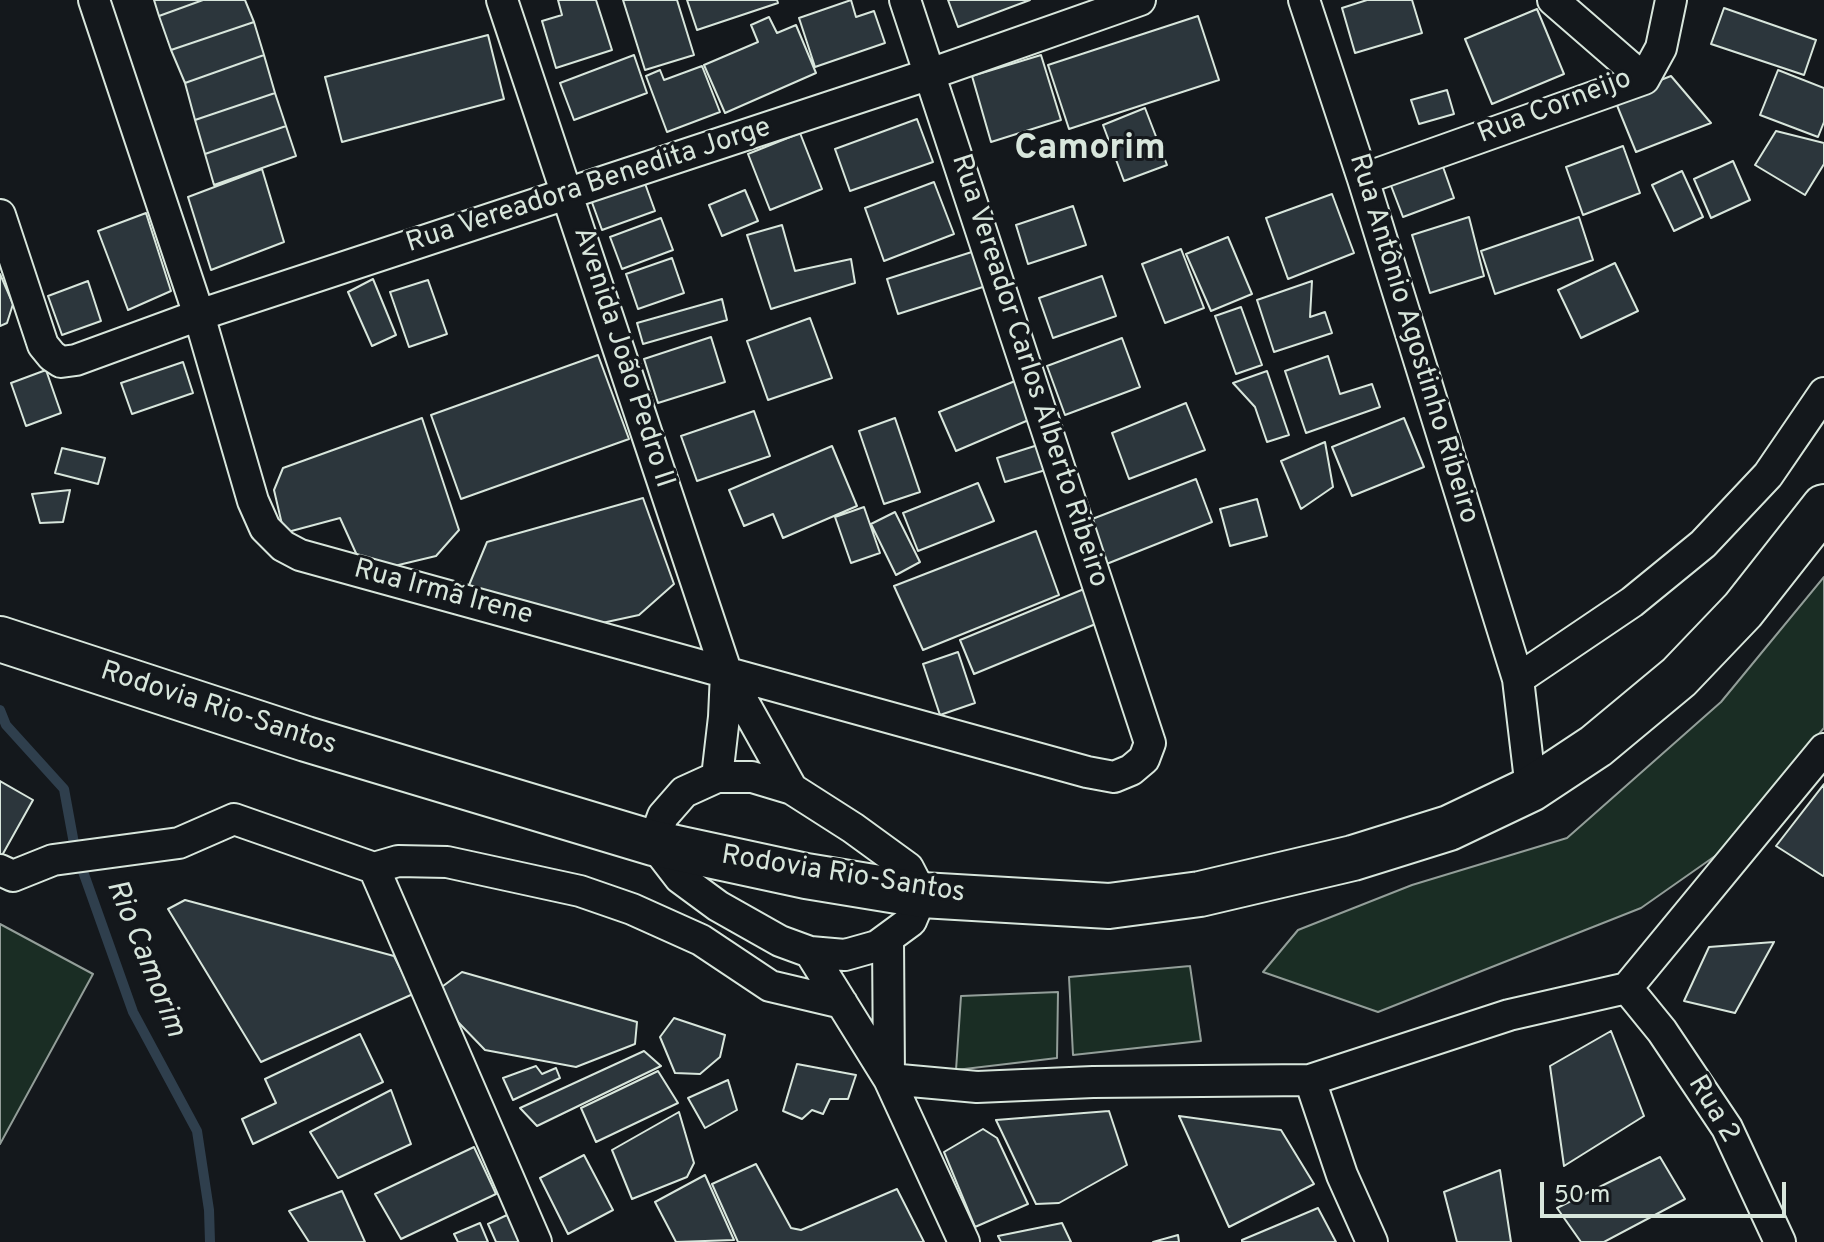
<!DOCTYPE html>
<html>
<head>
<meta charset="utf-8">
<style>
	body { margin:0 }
	#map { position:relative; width:1824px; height:1242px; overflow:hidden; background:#14181c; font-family:Overpass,sans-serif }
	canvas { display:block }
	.scale { position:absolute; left:1540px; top:1182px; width:246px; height:36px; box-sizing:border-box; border:4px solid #d8e6dc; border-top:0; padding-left:10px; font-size:24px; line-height:28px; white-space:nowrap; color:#d8e6dc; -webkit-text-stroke:6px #14181c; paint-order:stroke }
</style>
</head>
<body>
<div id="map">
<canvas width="1824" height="1242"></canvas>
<div class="scale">50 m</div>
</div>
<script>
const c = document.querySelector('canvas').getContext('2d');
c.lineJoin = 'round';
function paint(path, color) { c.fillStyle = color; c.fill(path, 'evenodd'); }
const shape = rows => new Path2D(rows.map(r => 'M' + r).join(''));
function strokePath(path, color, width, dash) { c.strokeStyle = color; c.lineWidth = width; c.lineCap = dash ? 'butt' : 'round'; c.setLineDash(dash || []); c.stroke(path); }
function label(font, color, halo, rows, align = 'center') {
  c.font = font + ' Overpass,sans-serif'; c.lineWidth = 6; c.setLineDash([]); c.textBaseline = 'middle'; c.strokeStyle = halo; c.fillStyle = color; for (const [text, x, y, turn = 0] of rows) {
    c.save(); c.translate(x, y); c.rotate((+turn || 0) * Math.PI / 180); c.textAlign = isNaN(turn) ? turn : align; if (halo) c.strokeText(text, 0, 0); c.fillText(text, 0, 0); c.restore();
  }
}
const green = shape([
	[1824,577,1824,728,1718,854,1641,908,1378,1012,1263,972,1298,930,1412,885,1567,838,1721,702,1824,577],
	[0,924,93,974,0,1144,0,924],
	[1190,966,1201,1041,1073,1055,1069,977,1190,966],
	[1058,992,1057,1058,956,1070,961,996,1058,992]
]);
const stream = shape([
	[0,710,6,725,64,789,75,849,133,1012,197,1131,209,1210,210,1242]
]);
const building = shape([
	[154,0,203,0,159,16,154,0],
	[203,0,245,0,254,22,171,50,159,16,203,0],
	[558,0,596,0,612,50,556,68,542,21,562,15,558,0],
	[623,0,677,0,694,55,645,70,623,0],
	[687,0,777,0,778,3,697,30,687,0],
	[851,0,856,17,874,11,885,43,815,67,799,18,851,0],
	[948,0,1030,0,958,27,948,0],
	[1367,0,1412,0,1422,33,1355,53,1342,8,1367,0],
	[1724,8,1816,40,1804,75,1711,44,1724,8],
	[1537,9,1564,74,1492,104,1465,39,1537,9],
	[1198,16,1219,80,1069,129,1048,65,1198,16],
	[769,17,777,33,796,25,816,73,725,113,704,65,758,42,751,25,769,17],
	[254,22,264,55,185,83,171,50,254,22],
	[488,35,504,99,342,142,325,77,488,35],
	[264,55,275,93,195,120,185,83,264,55],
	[634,55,647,93,574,120,560,83,634,55],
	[1041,55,1061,120,991,142,972,76,1041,55],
	[702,66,720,112,667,132,646,76,660,70,664,80,702,66],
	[1778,70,1824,88,1824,122,1818,137,1760,115,1778,70],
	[1671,76,1711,123,1636,152,1614,98,1671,76],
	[1447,90,1454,114,1419,124,1411,100,1447,90],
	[275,93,286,126,205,154,195,120,275,93],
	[1145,108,1167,165,1124,181,1103,125,1145,108],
	[917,119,933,162,850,191,835,149,917,119],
	[286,126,296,156,214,185,205,154,286,126],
	[1776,131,1824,143,1824,164,1805,195,1755,165,1776,131],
	[800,133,822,189,770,210,748,154,800,133],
	[1623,146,1640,193,1583,215,1566,167,1623,146],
	[1733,161,1750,200,1711,218,1694,179,1733,161],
	[1442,164,1454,198,1403,217,1390,183,1442,164],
	[262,169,284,242,211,270,188,197,262,169],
	[1682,171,1703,217,1674,231,1652,185,1682,171],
	[643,178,655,211,602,230,590,197,643,178],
	[934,182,954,234,884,261,865,208,934,182],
	[745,190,758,221,722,236,709,205,745,190],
	[1332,194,1354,253,1288,279,1266,218,1332,194],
	[1073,206,1086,245,1028,264,1016,225,1073,206],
	[146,213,171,291,128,310,98,231,146,213],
	[1469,217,1484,276,1430,293,1412,235,1469,217],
	[1579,217,1593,260,1495,294,1481,251,1579,217],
	[661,218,673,250,622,269,610,237,661,218],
	[782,225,795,271,851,259,855,283,771,309,747,235,782,225],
	[1228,237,1252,294,1211,311,1186,254,1228,237],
	[1181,249,1204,308,1165,323,1142,264,1181,249],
	[978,250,989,285,898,314,887,279,978,250],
	[672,258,684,293,638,309,626,274,672,258],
	[1615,263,1638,311,1581,338,1558,290,1615,263],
	[0,274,13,304,7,323,0,326,0,274],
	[1102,276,1116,316,1053,338,1039,298,1102,276],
	[373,279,396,335,372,346,348,292,373,279],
	[428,280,447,334,409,347,390,292,428,280],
	[88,281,101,321,62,335,48,296,88,281],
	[1312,281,1310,317,1325,312,1332,333,1274,352,1257,300,1312,281],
	[722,299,727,320,643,344,637,323,722,299],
	[1241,307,1262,365,1236,374,1215,316,1241,307],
	[810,318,832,378,768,400,747,341,810,318],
	[711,337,725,382,658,403,644,359,711,337],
	[1122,338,1140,387,1065,415,1047,366,1122,338],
	[598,355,629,439,461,499,431,415,598,355],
	[1328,356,1340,394,1372,384,1380,407,1306,433,1285,371,1328,356],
	[183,362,193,393,132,414,121,383,183,362],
	[46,370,61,413,26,426,11,383,46,370],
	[1267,371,1289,435,1267,442,1255,407,1233,383,1267,371],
	[1015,381,1031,419,956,451,939,412,1015,381],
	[1186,403,1205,450,1129,479,1112,433,1186,403],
	[754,411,770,456,697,481,681,436,754,411],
	[422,418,459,530,436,556,365,573,340,518,284,533,274,490,283,468,422,418],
	[895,418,920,492,884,504,859,431,895,418],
	[1404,418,1424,467,1352,496,1332,447,1404,418],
	[1325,442,1333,487,1301,509,1281,461,1325,442],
	[1041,444,1049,469,1005,482,997,458,1041,444],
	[832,446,857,506,783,538,773,514,744,526,729,490,832,446],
	[62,448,105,458,98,484,55,473,62,448],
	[1196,479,1212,522,1104,565,1087,521,1196,479],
	[978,483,994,521,918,551,903,513,978,483],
	[70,490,63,522,40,523,32,494,70,490],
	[643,498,674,584,639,615,588,626,467,590,487,542,643,498],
	[1257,499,1267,536,1230,546,1220,509,1257,499],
	[864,507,880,553,851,563,835,517,864,507],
	[895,512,920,562,896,575,871,524,895,512],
	[1036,531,1059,595,923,650,894,586,1036,531],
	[1084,589,1098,623,974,674,960,640,1084,589],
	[958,652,975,703,940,715,923,664,958,652],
	[0,781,33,800,0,859,0,781],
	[1824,784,1824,875,1823,876,1776,846,1824,784],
	[185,900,394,956,413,994,261,1062,168,909,185,900],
	[1774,942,1735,1013,1684,1001,1709,947,1774,942],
	[462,972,637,1022,635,1044,576,1067,485,1050,458,1022,439,989,462,972],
	[674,1018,725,1035,720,1057,700,1074,675,1073,660,1037,674,1018],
	[1611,1031,1644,1116,1564,1166,1550,1066,1611,1031],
	[360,1034,383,1082,253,1144,242,1119,276,1103,265,1079,360,1034],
	[644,1051,661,1066,537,1126,520,1108,644,1051],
	[797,1064,856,1075,848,1099,830,1099,823,1114,812,1110,802,1119,783,1111,797,1064],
	[536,1066,542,1074,556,1068,560,1078,513,1100,503,1078,536,1066],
	[658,1071,678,1103,596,1142,581,1108,658,1071],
	[728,1080,737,1110,705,1128,688,1098,728,1080],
	[391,1090,411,1144,338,1178,310,1132,391,1090],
	[1109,1111,1127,1165,1059,1203,1036,1204,996,1120,1109,1111],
	[679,1112,694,1163,687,1177,632,1199,612,1150,679,1112],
	[1179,1116,1281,1130,1314,1184,1229,1227,1179,1116],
	[983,1129,997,1138,1028,1204,975,1227,944,1152,983,1129],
	[474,1147,496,1194,401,1239,375,1194,474,1147],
	[584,1155,613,1210,568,1234,540,1178,584,1155],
	[1660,1157,1685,1199,1604,1242,1581,1242,1557,1208,1660,1157],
	[756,1164,791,1228,801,1230,897,1189,924,1242,738,1242,712,1184,756,1164],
	[1500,1170,1511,1242,1457,1242,1444,1192,1500,1170],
	[705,1175,734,1240,676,1242,655,1202,705,1175],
	[342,1191,365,1242,309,1242,289,1211,342,1191],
	[1318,1208,1336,1242,1242,1242,1242,1240,1318,1208],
	[507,1215,522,1242,496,1242,488,1224,507,1215],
	[480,1223,488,1242,458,1242,454,1234,480,1223],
	[1062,1223,1071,1242,1001,1242,998,1236,1062,1223],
	[1178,1235,1179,1242,1153,1242,1178,1235]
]);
const street = shape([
	[94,0,199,315,253,501,265,528,283,546,300,555,365,573,1087,772,1114,777,1131,770,1144,759,1150,743,905,0],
	[502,0,726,671,792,789],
	[1304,0,1363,179,1518,679,1531,789],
	[1644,79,1661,48,1671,0],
	[1363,179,1644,79,1553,0],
	[0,215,43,345,52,356,61,362,76,360,199,315,930,74,1140,0],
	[1518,679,1632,602,1703,544,1768,475,1824,393],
	[717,777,752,777,792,789,853,828,908,868,922,895,911,921,877,946,845,955,810,952,780,941,718,906,680,878,653,843,663,816,684,792,717,777],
	[717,777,724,717,726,673],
	[374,868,536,1242],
	[0,870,13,876,53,860,179,843,234,819,374,868,398,861,447,862,580,891,632,909,701,940,770,986,842,1003],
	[888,938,889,1077],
	[810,952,889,1079,964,1242],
	[1627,988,1662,1031,1727,1128,1780,1242],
	[889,1079,977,1087,1093,1082,1310,1080,1509,1015,1627,988,1824,749],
	[1310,1080,1342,1175,1372,1242]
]);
const highway = shape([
	[0,639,306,739,653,843,806,876,922,895,1109,906,1200,894,1353,858,1449,828,1531,789,1596,746,1679,677,1743,610,1824,507]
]);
const streetNames = [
	["Rua Corneijo",1555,108,-21],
	["Rua Vereadora Benedita Jorge",589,187,-18],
	["Rua Antônio Agostinho Ribeiro",1412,339,73],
	["Avenida João Pedro II",622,358,72],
	["Rua Vereador Carlos Alberto Ribeiro",1028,371,72],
	["Rua Irmã Irene",443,594,15],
	["Rodovia Rio-Santos",218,710,18],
	["Rodovia Rio-Santos",843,876,9],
	["Rua 2",1712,1110,59]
];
const waterNames = [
	["Rio Camorim",144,959,68]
];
const districtNames = [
	["Camorim",1090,151]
];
paint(green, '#1a2d24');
strokePath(green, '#939e99', 2);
strokePath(stream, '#2f3f4d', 10);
paint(building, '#2c363c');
strokePath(building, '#d8e6dc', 2);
strokePath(street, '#d8e6dc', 34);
strokePath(highway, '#d8e6dc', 48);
strokePath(street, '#14181c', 30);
strokePath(highway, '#14181c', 44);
label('28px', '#d8e6dc', '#14181c', streetNames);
label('italic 30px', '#d8e6dc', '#14181c', waterNames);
label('bold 36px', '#d8e6dc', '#14181c', districtNames);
</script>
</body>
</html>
